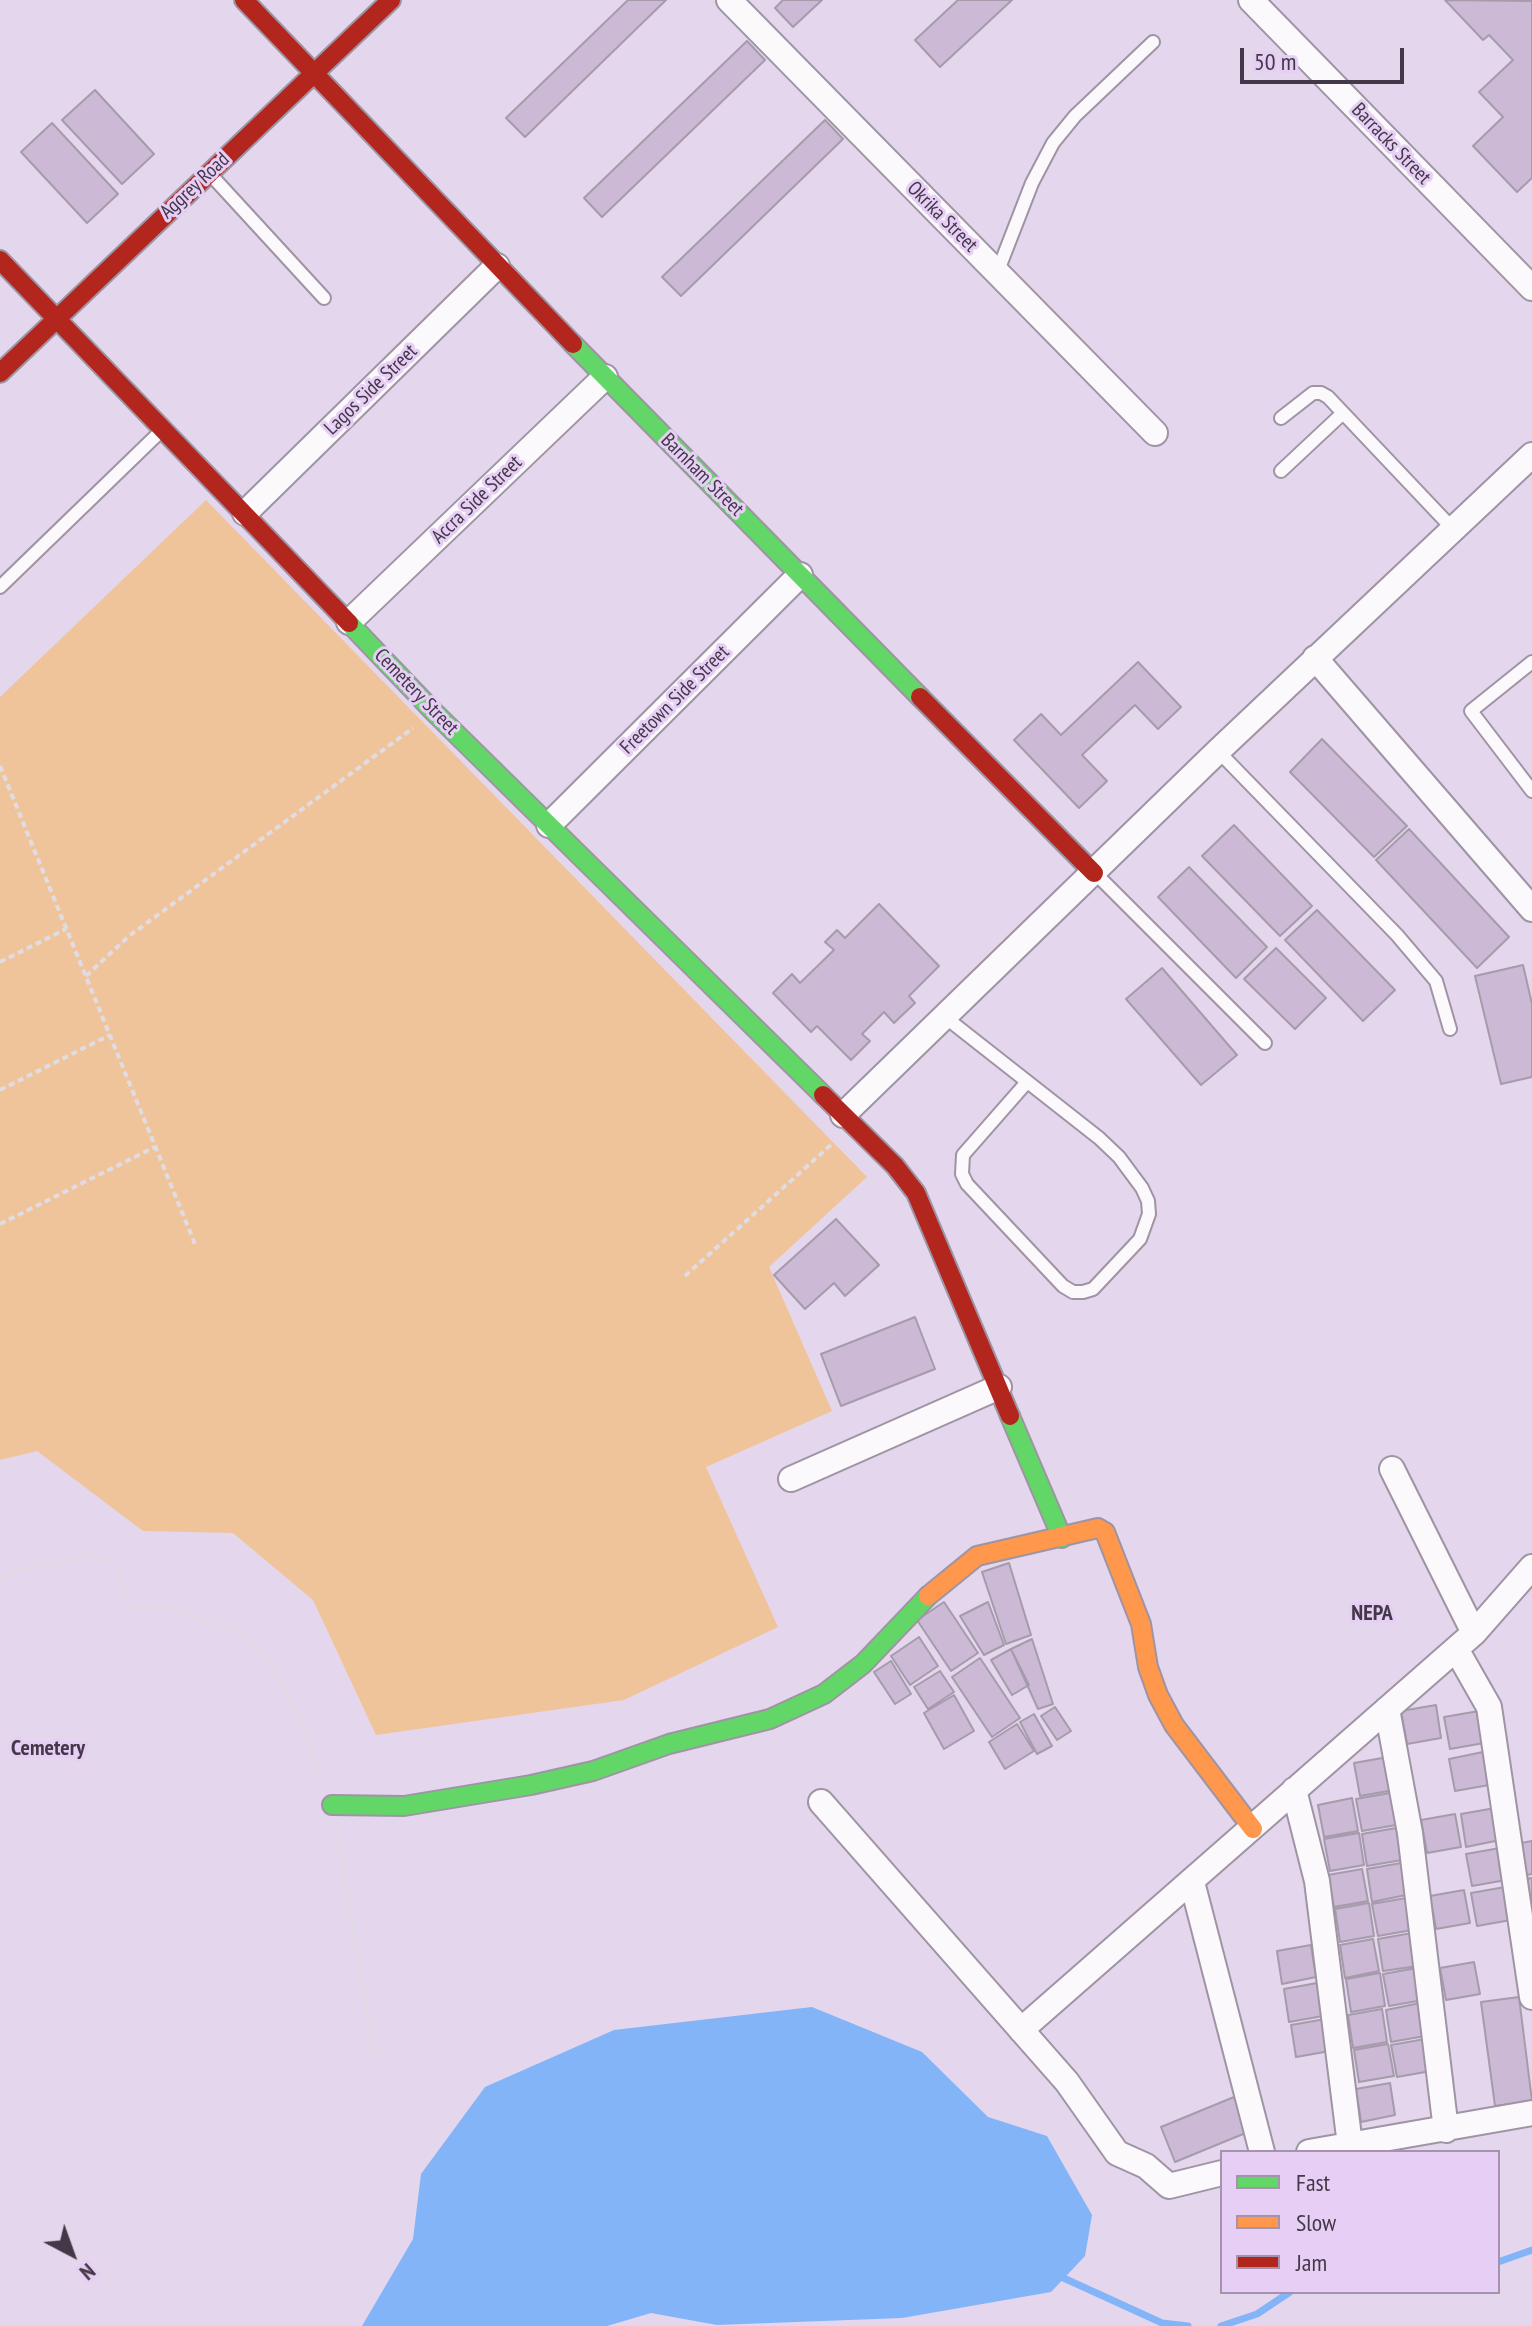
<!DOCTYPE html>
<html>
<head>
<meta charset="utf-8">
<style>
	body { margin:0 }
	#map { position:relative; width:1532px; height:2326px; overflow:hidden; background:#e4d6ec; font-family:"PT Sans Narrow",sans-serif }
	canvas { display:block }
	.legend { position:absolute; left:1220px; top:2150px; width:280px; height:144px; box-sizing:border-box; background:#e6cef4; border:2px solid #a492af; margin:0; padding:10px 14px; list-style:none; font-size:24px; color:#423847 }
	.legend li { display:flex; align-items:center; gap:16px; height:40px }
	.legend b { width:40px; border:2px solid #a492af }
	.north { position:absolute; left:32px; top:2214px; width:80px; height:80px; -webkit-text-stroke:6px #e6cef4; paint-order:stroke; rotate:139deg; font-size:22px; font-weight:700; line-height:32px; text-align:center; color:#423847 }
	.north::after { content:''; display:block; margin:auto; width:28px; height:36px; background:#423847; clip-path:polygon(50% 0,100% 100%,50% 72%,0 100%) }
	.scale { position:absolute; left:1240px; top:48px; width:164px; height:36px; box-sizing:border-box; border:4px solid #423847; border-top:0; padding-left:10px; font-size:24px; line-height:28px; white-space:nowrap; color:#423847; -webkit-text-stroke:6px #e6cef4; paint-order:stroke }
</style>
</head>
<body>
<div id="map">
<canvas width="1532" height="2326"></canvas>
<ul class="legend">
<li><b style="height:10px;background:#63d668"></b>Fast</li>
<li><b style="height:10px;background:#ff974d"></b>Slow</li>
<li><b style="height:10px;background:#b3261e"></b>Jam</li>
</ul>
<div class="north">N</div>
<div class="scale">50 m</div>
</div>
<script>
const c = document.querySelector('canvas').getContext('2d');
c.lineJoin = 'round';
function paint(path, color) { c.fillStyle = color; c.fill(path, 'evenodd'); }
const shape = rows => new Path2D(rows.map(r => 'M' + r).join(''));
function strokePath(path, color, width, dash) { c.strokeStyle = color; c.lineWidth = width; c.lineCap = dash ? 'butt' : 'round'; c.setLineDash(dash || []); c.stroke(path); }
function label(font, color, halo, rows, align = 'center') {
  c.font = font + ' "PT Sans Narrow",sans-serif'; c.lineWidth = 6; c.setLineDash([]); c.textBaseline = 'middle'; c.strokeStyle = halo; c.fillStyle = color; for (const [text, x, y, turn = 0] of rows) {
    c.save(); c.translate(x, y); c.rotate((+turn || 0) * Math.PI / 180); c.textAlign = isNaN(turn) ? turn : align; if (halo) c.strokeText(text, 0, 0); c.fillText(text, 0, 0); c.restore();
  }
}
const green = shape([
	[206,500,867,1177,769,1267,832,1411,706,1467,778,1627,624,1700,376,1735,313,1600,233,1533,143,1531,37,1451,0,1460,0,697]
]);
const water = shape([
	[812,2007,922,2052,988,2117,1047,2136,1092,2215,1085,2256,1051,2292,902,2318,717,2325,651,2313,607,2326,362,2326,413,2239,421,2174,485,2087,614,2030]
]);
const stream = shape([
	[1498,2262,1532,2250],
	[1057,2275,1162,2323,1188,2326],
	[1221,2326,1257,2314,1290,2292]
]);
const building = shape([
	[628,0,666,0,525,137,506,118,628,0],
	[783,0,822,0,793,27,775,8,783,0],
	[958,0,1012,0,940,67,915,40,958,0],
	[1445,0,1532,1,1532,178,1517,192,1473,146,1503,117,1479,92,1513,60,1489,35,1483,40,1445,0],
	[747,41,765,60,602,217,584,198,747,41],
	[95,90,154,154,122,184,62,120,95,90],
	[825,120,843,139,681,296,662,277,825,120],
	[52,123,118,194,87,223,21,152,52,123],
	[1138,662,1181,707,1158,729,1135,705,1082,755,1107,781,1079,808,1014,740,1041,714,1061,735,1138,662],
	[1322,739,1407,826,1374,857,1290,772,1322,739],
	[1234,825,1312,906,1280,936,1202,856,1234,825],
	[1409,829,1509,937,1477,968,1376,860,1409,829],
	[1189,867,1267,947,1236,978,1158,897,1189,867],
	[879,904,939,966,909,996,915,1003,894,1023,884,1012,862,1034,870,1041,851,1060,817,1026,811,1032,773,993,792,974,800,983,834,950,825,942,837,930,845,938,879,904],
	[1317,910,1395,990,1363,1021,1285,940,1317,910],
	[1276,948,1326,998,1295,1029,1244,979,1276,948],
	[1523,965,1532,1004,1532,1077,1501,1084,1475,976,1523,965],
	[1162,968,1237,1055,1201,1085,1126,999,1162,968],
	[836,1219,879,1265,845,1296,834,1283,805,1309,774,1275,836,1219],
	[915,1317,935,1369,841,1406,821,1354,915,1317],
	[1009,1563,1031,1635,1006,1644,982,1572,1009,1563],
	[944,1602,978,1653,951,1671,917,1620,944,1602],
	[988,1602,1004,1645,984,1655,960,1616,988,1602],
	[919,1637,938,1666,910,1685,891,1656,919,1637],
	[1032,1639,1053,1704,1038,1709,1011,1649,1032,1639],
	[1011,1649,1029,1685,1012,1695,991,1660,1011,1649],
	[980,1658,1020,1718,992,1737,952,1677,980,1658],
	[891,1661,911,1694,895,1704,874,1672,891,1661],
	[940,1671,954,1692,928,1709,914,1687,940,1671],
	[954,1695,974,1731,944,1749,924,1713,954,1695],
	[1436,1705,1441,1738,1407,1744,1401,1711,1436,1705],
	[1055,1707,1071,1731,1057,1740,1041,1716,1055,1707],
	[1479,1711,1484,1743,1450,1749,1444,1717,1479,1711],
	[1034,1714,1052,1746,1037,1754,1020,1722,1034,1714],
	[1017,1724,1034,1751,1005,1769,989,1742,1017,1724],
	[1483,1752,1489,1785,1455,1791,1449,1759,1483,1752],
	[1388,1757,1394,1790,1360,1796,1354,1763,1388,1757],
	[1390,1793,1396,1825,1362,1831,1356,1799,1390,1793],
	[1352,1798,1358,1831,1324,1837,1318,1805,1352,1798],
	[1495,1808,1500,1840,1466,1847,1461,1814,1495,1808],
	[1455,1814,1461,1847,1427,1853,1421,1820,1455,1814],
	[1396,1828,1402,1860,1367,1866,1362,1834,1396,1828],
	[1359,1833,1364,1865,1330,1871,1324,1839,1359,1833],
	[1532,1841,1532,1874,1521,1876,1516,1844,1532,1841],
	[1500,1848,1506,1880,1472,1886,1466,1854,1500,1848],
	[1401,1863,1406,1895,1372,1902,1367,1869,1401,1863],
	[1362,1869,1368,1901,1334,1907,1328,1875,1362,1869],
	[1532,1878,1532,1911,1526,1912,1520,1880,1532,1878],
	[1505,1887,1511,1920,1477,1926,1471,1893,1505,1887],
	[1464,1890,1470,1923,1436,1929,1430,1896,1464,1890],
	[1406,1898,1412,1930,1378,1936,1372,1904,1406,1898],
	[1369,1903,1374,1936,1340,1942,1335,1909,1369,1903],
	[1412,1933,1418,1966,1383,1971,1378,1939,1412,1933],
	[1373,1939,1379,1971,1345,1978,1340,1945,1373,1939],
	[1311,1945,1316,1977,1282,1984,1277,1951,1311,1945],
	[1474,1962,1480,1994,1446,2000,1440,1968,1474,1962],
	[1417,1968,1423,2000,1389,2006,1383,1974,1417,1968],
	[1380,1973,1385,2006,1351,2012,1346,1979,1380,1973],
	[1317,1983,1323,2016,1289,2022,1284,1989,1317,1983],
	[1519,1997,1532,2101,1495,2106,1481,2002,1519,1997],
	[1420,2003,1425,2036,1391,2042,1386,2010,1420,2003],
	[1382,2009,1387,2042,1353,2048,1348,2015,1382,2009],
	[1325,2019,1330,2051,1296,2057,1291,2025,1325,2019],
	[1425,2039,1431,2071,1397,2077,1391,2045,1425,2039],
	[1388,2044,1394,2076,1359,2082,1354,2050,1388,2044],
	[1390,2083,1395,2115,1361,2122,1356,2089,1390,2083],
	[1234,2097,1248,2132,1175,2162,1161,2127,1234,2097]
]);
const path = shape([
	[0,766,195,1244],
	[0,962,66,929],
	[86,976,129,936,413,728],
	[0,1090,110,1035],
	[0,1224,155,1147],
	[685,1276,833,1143],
	[0,1579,19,1569,88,1556,113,1561,131,1607,160,1606,233,1631,259,1646,291,1701,322,1780],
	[336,1831,375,2057]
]);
const lane = shape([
	[211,175,324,298],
	[997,273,1032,183,1053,143,1075,116,1153,42],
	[1281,418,1313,393,1321,393,1328,397,1453,529],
	[1281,471,1343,413],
	[0,587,161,431],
	[1532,662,1471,711,1532,791],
	[1218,751,1397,935,1436,981,1450,1029],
	[1095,873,1265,1043],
	[945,1017,1099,1138,1119,1157,1142,1188,1148,1201,1149,1214,1140,1239,1093,1289,1083,1292,1073,1292,1063,1286,967,1184,962,1174,963,1155,1027,1082]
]);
const street = shape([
	[729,0,1155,433],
	[1251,0,1532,288],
	[245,513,497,266],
	[349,622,605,377],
	[1315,658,1532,909],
	[549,825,800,575],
	[843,1115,1218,751,1532,455],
	[1392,1469,1474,1633],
	[791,1479,999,1387],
	[1456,1649,1489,1707,1532,1997],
	[1387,1709,1410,1833,1446,2130],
	[1294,1790,1317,1881,1350,2145],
	[821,1802,1067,2082,1117,2153,1146,2166,1169,2186,1222,2173],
	[1192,1882,1262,2152],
	[1021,2030,1474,1633,1532,1567],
	[1309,2152,1532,2113]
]);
const fast = shape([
	[573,344,920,697],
	[349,623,434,712,823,1095],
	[1010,1416,1062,1538],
	[332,1805,404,1806,531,1785,593,1771,669,1744,770,1719,824,1694,863,1664,928,1596]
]);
const slow = shape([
	[928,1596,977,1556,1098,1528,1105,1532,1141,1624,1148,1667,1158,1695,1174,1725,1253,1829]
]);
const jam = shape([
	[244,0,573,344],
	[0,260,349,623],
	[0,373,391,0],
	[920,697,1094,873],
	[823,1095,895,1166,916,1193,1010,1416]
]);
const streetNames = [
	["Barracks Street",1391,144,46],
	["Aggrey Road",195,186,-43],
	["Okrika Street",942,217,45],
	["Lagos Side Street",371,390,-44],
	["Barnham Street",702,475,45],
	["Accra Side Street",477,500,-44],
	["Cemetery Street",416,692,46],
	["Freetown Side Street",675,700,-45]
];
const neighbourhoodNames = [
	["NEPA",1372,1614],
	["Cemetery",48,1749]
];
paint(green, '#f0c49a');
paint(water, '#83b4f8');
strokePath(stream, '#83b4f8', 7);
paint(building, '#ccb9d6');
strokePath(building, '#a59bab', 2);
strokePath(lane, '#9e94a4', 16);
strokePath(street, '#9e94a4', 28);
strokePath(fast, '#9e94a4', 22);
strokePath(slow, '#9e94a4', 22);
strokePath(jam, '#9e94a4', 22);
strokePath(path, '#e1dce3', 4, [6, 4]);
strokePath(lane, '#fbf9fc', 12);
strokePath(street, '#fbf9fc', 24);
strokePath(fast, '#63d668', 18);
strokePath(slow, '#ff974d', 18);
strokePath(jam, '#b3261e', 18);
label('20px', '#423847', '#e6cef4', streetNames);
label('bold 22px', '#423847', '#e6cef4', neighbourhoodNames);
</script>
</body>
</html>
